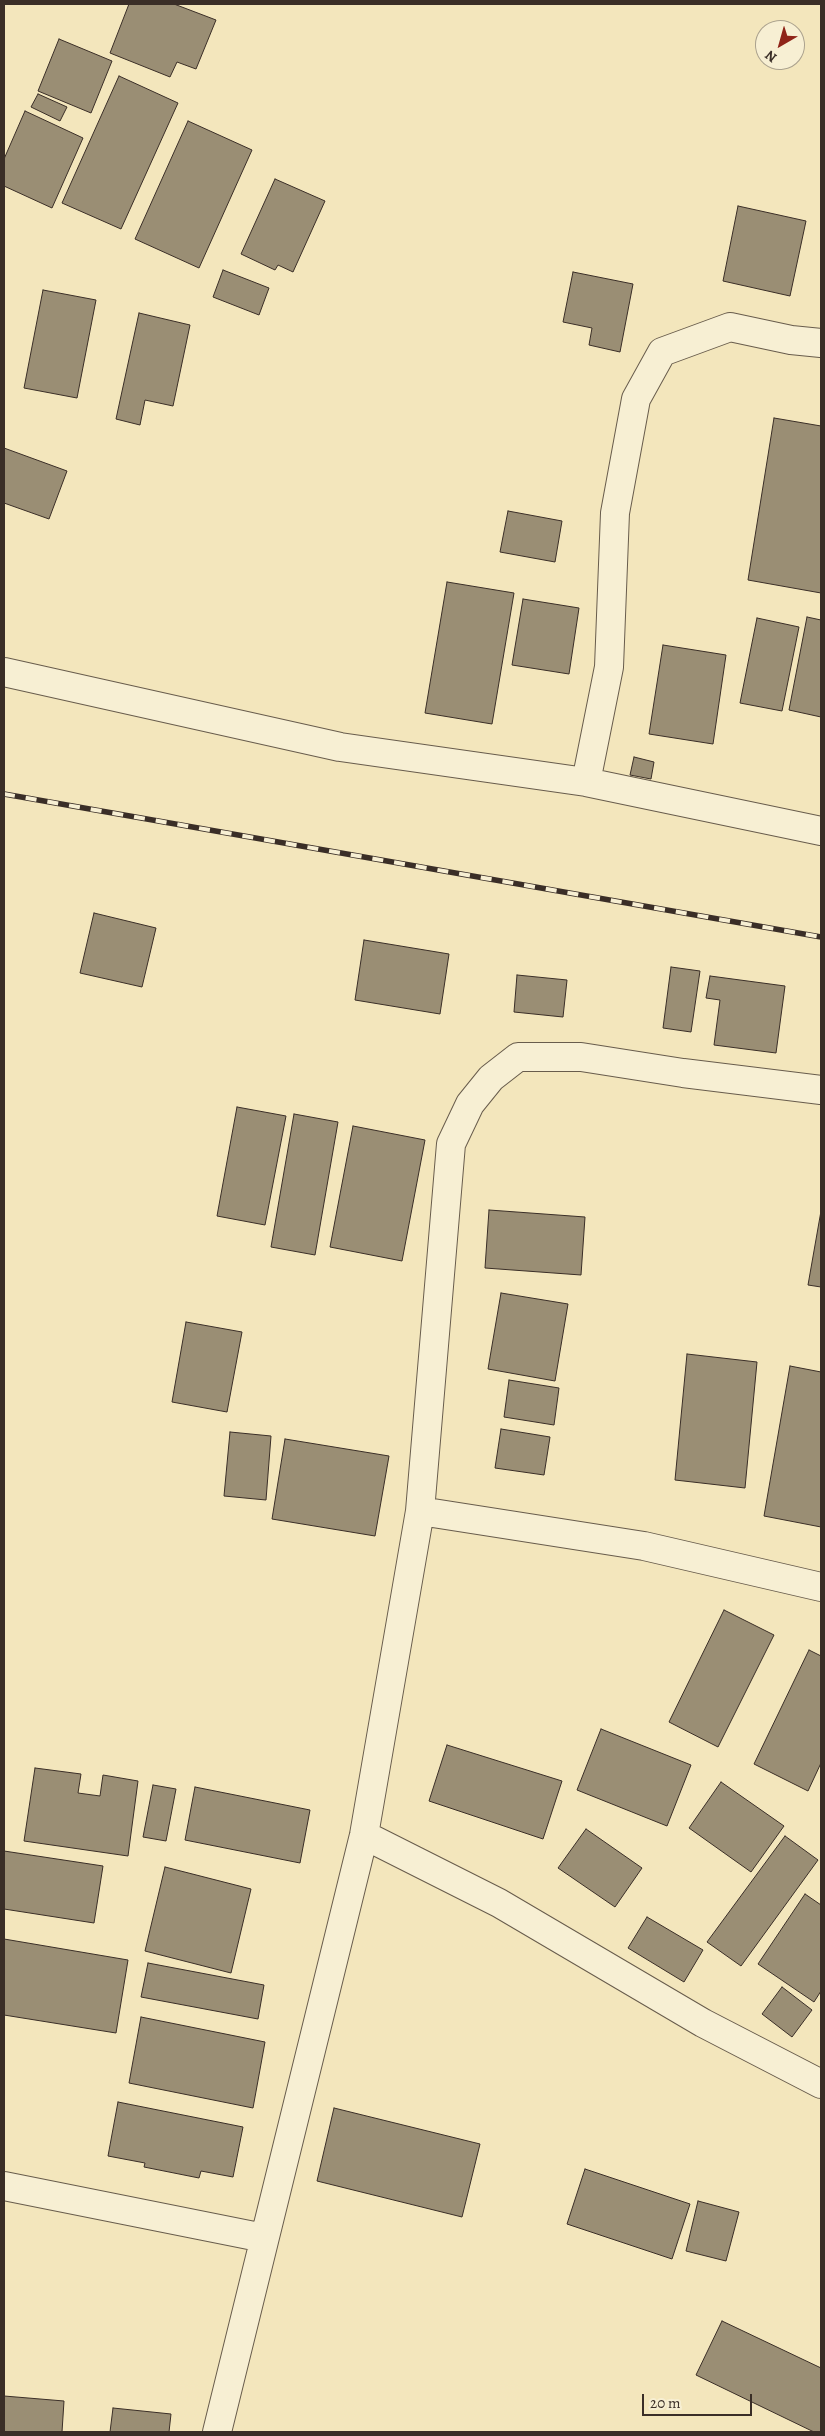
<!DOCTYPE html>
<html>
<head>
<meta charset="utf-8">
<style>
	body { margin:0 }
	#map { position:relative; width:825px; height:2436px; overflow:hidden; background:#f3e6bc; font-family:Alegreya,serif }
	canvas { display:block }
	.frame { position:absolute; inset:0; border:5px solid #3a2e27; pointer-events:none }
	.north { position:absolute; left:755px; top:20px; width:50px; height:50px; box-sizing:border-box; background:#f7efd3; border:1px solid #aba28e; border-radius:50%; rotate:218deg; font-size:14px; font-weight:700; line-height:20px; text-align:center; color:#3a2e27 }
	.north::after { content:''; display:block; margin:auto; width:18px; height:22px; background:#8f2418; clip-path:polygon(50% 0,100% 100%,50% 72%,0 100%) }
	.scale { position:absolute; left:642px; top:2394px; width:110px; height:22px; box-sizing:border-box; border:2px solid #3a2e27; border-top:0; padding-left:6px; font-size:15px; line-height:18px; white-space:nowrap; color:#3a2e27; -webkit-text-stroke:4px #f7efd3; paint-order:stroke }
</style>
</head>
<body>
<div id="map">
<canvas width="825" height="2436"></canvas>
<div class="frame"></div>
<div class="north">N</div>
<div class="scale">20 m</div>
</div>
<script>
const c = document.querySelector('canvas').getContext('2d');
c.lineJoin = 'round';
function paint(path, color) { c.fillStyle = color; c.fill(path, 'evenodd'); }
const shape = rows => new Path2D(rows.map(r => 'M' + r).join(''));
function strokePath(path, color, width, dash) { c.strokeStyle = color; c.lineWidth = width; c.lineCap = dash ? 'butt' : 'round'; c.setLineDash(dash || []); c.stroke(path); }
const building = shape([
	[129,4,174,4,216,20,196,69,177,62,170,77,110,53,129,4],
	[59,39,112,61,91,113,38,91,59,39],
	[119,76,178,103,121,229,62,203,119,76],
	[38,94,67,107,60,121,31,107,38,94],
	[25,111,83,138,52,208,4,186,4,159,25,111],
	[188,121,252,150,199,268,135,239,188,121],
	[275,179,325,201,293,272,278,265,275,270,241,254,275,179],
	[738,206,806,221,790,296,723,281,738,206],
	[223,270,269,288,259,315,213,297,223,270],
	[573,272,633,284,620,352,589,345,592,328,563,322,573,272],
	[43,290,96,300,77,398,24,388,43,290],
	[139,313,190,325,173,406,145,400,140,425,116,419,139,313],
	[774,418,821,426,821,593,748,580,774,418],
	[4,448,67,471,49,519,4,503,4,448],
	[508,511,562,521,555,562,500,552,508,511],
	[447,582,514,593,492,724,425,713,447,582],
	[523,599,579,608,569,674,512,665,523,599],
	[807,617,821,620,821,717,789,710,807,617],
	[757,618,799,627,782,711,740,703,757,618],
	[663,645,726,655,713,744,649,734,663,645],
	[634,757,654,762,651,779,630,775,634,757],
	[94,913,156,928,142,987,80,973,94,913],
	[364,940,449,954,440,1014,355,1000,364,940],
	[671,967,700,971,691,1032,663,1028,671,967],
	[517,975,567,980,563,1017,514,1012,517,975],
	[710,976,785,986,776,1053,714,1045,720,1000,706,998,710,976],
	[237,1107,286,1116,265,1225,217,1216,237,1107],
	[294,1114,338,1122,315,1255,271,1247,294,1114],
	[353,1126,425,1140,402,1261,330,1247,353,1126],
	[489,1210,585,1217,581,1275,485,1268,489,1210],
	[821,1211,821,1287,808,1285,821,1211],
	[501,1293,568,1304,555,1381,488,1369,501,1293],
	[186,1322,242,1332,227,1412,172,1402,186,1322],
	[687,1354,757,1362,745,1488,675,1480,687,1354],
	[790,1366,821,1372,821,1527,764,1516,790,1366],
	[509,1380,559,1388,554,1425,504,1417,509,1380],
	[501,1429,550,1437,544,1475,495,1468,501,1429],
	[230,1432,271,1436,266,1500,224,1496,230,1432],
	[285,1439,389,1456,375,1536,272,1519,285,1439],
	[724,1610,774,1635,718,1747,669,1722,724,1610],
	[809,1650,821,1656,821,1763,808,1791,754,1764,809,1650],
	[601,1729,691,1765,667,1826,577,1790,601,1729],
	[447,1745,562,1781,543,1839,429,1801,447,1745],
	[35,1768,81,1774,78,1793,100,1796,103,1775,138,1781,128,1856,24,1841,35,1768],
	[721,1782,784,1826,751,1872,689,1828,721,1782],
	[153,1785,176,1789,166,1841,143,1837,153,1785],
	[195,1787,310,1810,300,1863,185,1840,195,1787],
	[586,1829,642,1868,615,1907,558,1868,586,1829],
	[785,1836,818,1860,741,1966,707,1942,785,1836],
	[4,1851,103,1866,94,1923,4,1909,4,1851],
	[165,1867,251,1889,231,1973,145,1951,165,1867],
	[805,1894,821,1905,821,1991,814,2002,758,1964,805,1894],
	[647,1917,703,1950,684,1982,628,1948,647,1917],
	[4,1939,128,1960,116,2033,4,2015,4,1939],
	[148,1963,264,1985,258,2019,141,1997,148,1963],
	[782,1987,812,2010,792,2037,762,2014,782,1987],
	[141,2017,265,2042,253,2108,129,2083,141,2017],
	[118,2102,243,2127,233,2177,201,2171,199,2178,144,2167,145,2163,108,2156,118,2102],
	[334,2108,480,2144,462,2217,317,2181,334,2108],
	[585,2169,690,2204,672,2259,567,2224,585,2169],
	[698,2201,739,2212,726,2261,686,2251,698,2201],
	[722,2321,821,2368,821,2432,814,2432,696,2375,722,2321],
	[4,2396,64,2401,62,2432,4,2432,4,2396],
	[113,2408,171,2414,169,2432,110,2432,113,2408]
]);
const street = shape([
	[4,672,340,747,586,782,821,831],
	[586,782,609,667,615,513,636,399,662,352,730,327,791,340,821,343],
	[420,1511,644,1546,821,1587],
	[364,1835,499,1903,703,2023,821,2084],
	[4,2186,264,2238],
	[217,2432,364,1835,420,1511,451,1144,470,1104,491,1078,518,1057,581,1057,683,1073,821,1090]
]);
const rail = shape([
	[4,794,821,937]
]);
paint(building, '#9a8e74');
strokePath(building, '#3a2e27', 1);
strokePath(street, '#685c4c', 30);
strokePath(street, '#f7efd3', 28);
strokePath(rail, '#3a2e27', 5.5);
strokePath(rail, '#f7efd3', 4, [11]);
</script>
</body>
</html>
